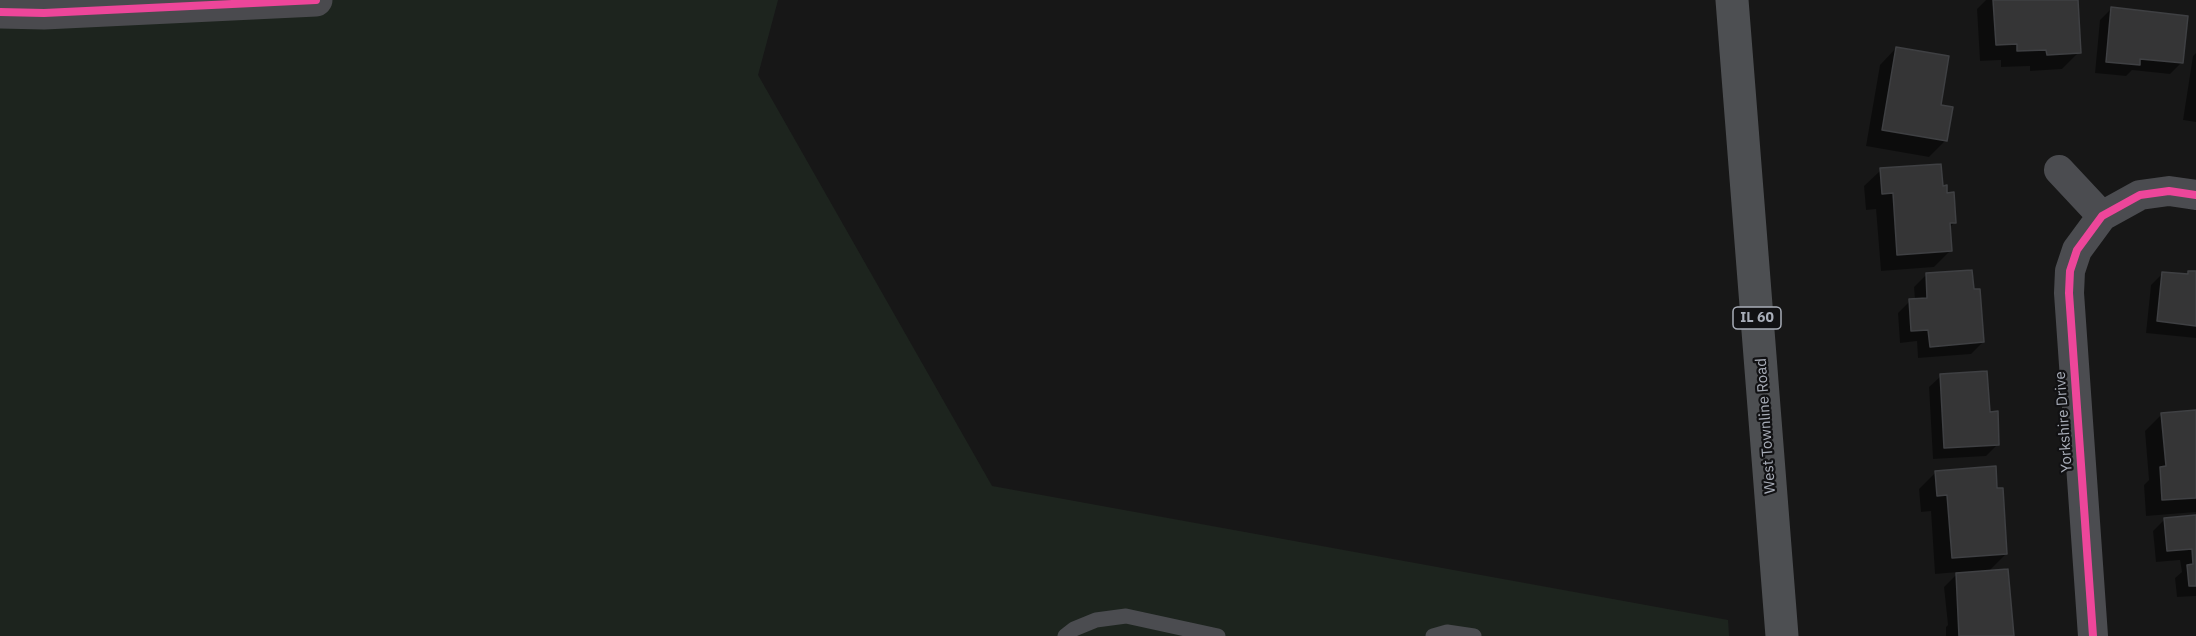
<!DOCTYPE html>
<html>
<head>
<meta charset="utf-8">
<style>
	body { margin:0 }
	canvas { display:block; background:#171717 }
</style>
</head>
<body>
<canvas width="2196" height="636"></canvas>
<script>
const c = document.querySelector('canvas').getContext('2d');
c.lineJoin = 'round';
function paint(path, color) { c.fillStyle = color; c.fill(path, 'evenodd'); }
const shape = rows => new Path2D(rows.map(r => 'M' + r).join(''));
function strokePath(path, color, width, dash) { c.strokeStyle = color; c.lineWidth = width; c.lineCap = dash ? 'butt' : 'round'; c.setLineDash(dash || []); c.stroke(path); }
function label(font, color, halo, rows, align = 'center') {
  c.font = font + ' "IBM Plex Sans",sans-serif'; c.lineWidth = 4.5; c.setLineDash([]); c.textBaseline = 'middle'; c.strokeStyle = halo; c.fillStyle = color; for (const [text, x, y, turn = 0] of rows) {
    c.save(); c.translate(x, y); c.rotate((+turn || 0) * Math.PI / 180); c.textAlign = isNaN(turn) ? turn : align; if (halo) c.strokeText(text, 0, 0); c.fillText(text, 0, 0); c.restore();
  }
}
const green = shape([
	[0,0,778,0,758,75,992,486,1728,620,1729,636,0,636]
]);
const shadow = shape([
	[1986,0,2076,0,2079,52,2062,69,2030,71,2030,66,2001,67,2001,60,1980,61,1977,9],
	[2112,8,2182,62,2170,74,2132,70,2126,76,2095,73,2100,20],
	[1896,48,1939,107,1946,140,1929,157,1866,146,1880,65],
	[2196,53,2196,122,2183,120,2193,56],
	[1881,170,1941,188,1946,195,1955,222,1949,228,1950,251,1934,267,1881,271,1876,209,1866,210,1864,186],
	[2189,272,2196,273,2196,338,2146,333,2151,285,2163,273,2186,275],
	[1926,275,1983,342,1971,354,1918,358,1917,341,1900,343,1898,313,1910,301,1915,300,1914,287],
	[1941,376,1988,414,1998,444,1986,456,1933,459,1929,387],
	[2196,412,2196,512,2146,516,2144,485,2149,480,2145,431,2162,414],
	[1936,472,1996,490,2006,554,1987,573,2012,636,1946,636,1946,627,1948,625,1944,587,1959,572,1935,574,1931,511,1921,512,1919,489],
	[2196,516,2196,596,2177,597,2175,578,2182,572,2180,560,2156,562,2153,531,2165,519]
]);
const building = shape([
	[1993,0,2078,0,2081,53,2047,55,2046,50,2017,51,2017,44,1996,45,1993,0],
	[2111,7,2188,16,2183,63,2140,59,2140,65,2106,62,2111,7],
	[1896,47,1949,56,1941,105,1953,107,1947,141,1882,130,1896,47],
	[1941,164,1943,186,1947,185,1947,193,1954,192,1956,223,1950,223,1952,251,1897,255,1893,193,1882,194,1880,168,1941,164],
	[1972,270,1974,289,1980,289,1984,342,1930,347,1928,330,1911,331,1909,299,1927,298,1926,273,1972,270],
	[2188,271,2196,271,2196,326,2157,321,2162,272,2188,274,2188,271],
	[1987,371,1990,412,1998,411,1999,445,1944,448,1940,374,1987,371],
	[2196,410,2196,498,2162,500,2160,467,2166,466,2161,413,2196,410],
	[1996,466,1997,488,2003,488,2007,554,1952,558,1947,495,1937,496,1935,471,1996,466],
	[2196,515,2196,586,2189,586,2187,565,2193,564,2192,549,2167,551,2164,518,2196,515],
	[2008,569,2014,636,1959,636,1956,573,2008,569]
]);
const lane = shape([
	[1065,636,1074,629,1096,620,1126,616,1218,636],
	[1433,636,1447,632,1474,636]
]);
const street = shape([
	[2059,170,2102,216],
	[2093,636,2069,293,2070,271,2077,250,2102,216,2140,195,2169,191,2196,195]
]);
const secondary = shape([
	[0,12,44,13,316,0]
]);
const primary = shape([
	[1732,0,1782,636]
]);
const cycleway = shape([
	[0,12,44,13,316,0],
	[2093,636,2069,293,2070,271,2077,250,2102,216,2140,195,2169,191,2196,195]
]);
const shields = [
	[1757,318,48]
];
const shieldNames = [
	["IL 60",1757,318]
];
const streetNames = [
	["Yorkshire Drive",2064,422,-94],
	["West Townline Road",1766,426,-94]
];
paint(green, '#1d241e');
paint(shadow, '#0007');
paint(building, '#353536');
strokePath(building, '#3f4043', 1.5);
strokePath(lane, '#4b4c50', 15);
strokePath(street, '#4b4c50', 30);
strokePath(secondary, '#4a4a4e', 33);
strokePath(primary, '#4d4f52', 33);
strokePath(cycleway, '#ed469a', 8);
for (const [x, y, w] of shields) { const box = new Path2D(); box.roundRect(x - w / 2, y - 11, w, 22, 4.5); c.fillStyle = '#111113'; c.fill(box); strokePath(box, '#a8adb8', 1.5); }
label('bold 14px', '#a8adb8', null, shieldNames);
label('15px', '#a8adb8', '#111113', streetNames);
</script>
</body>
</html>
